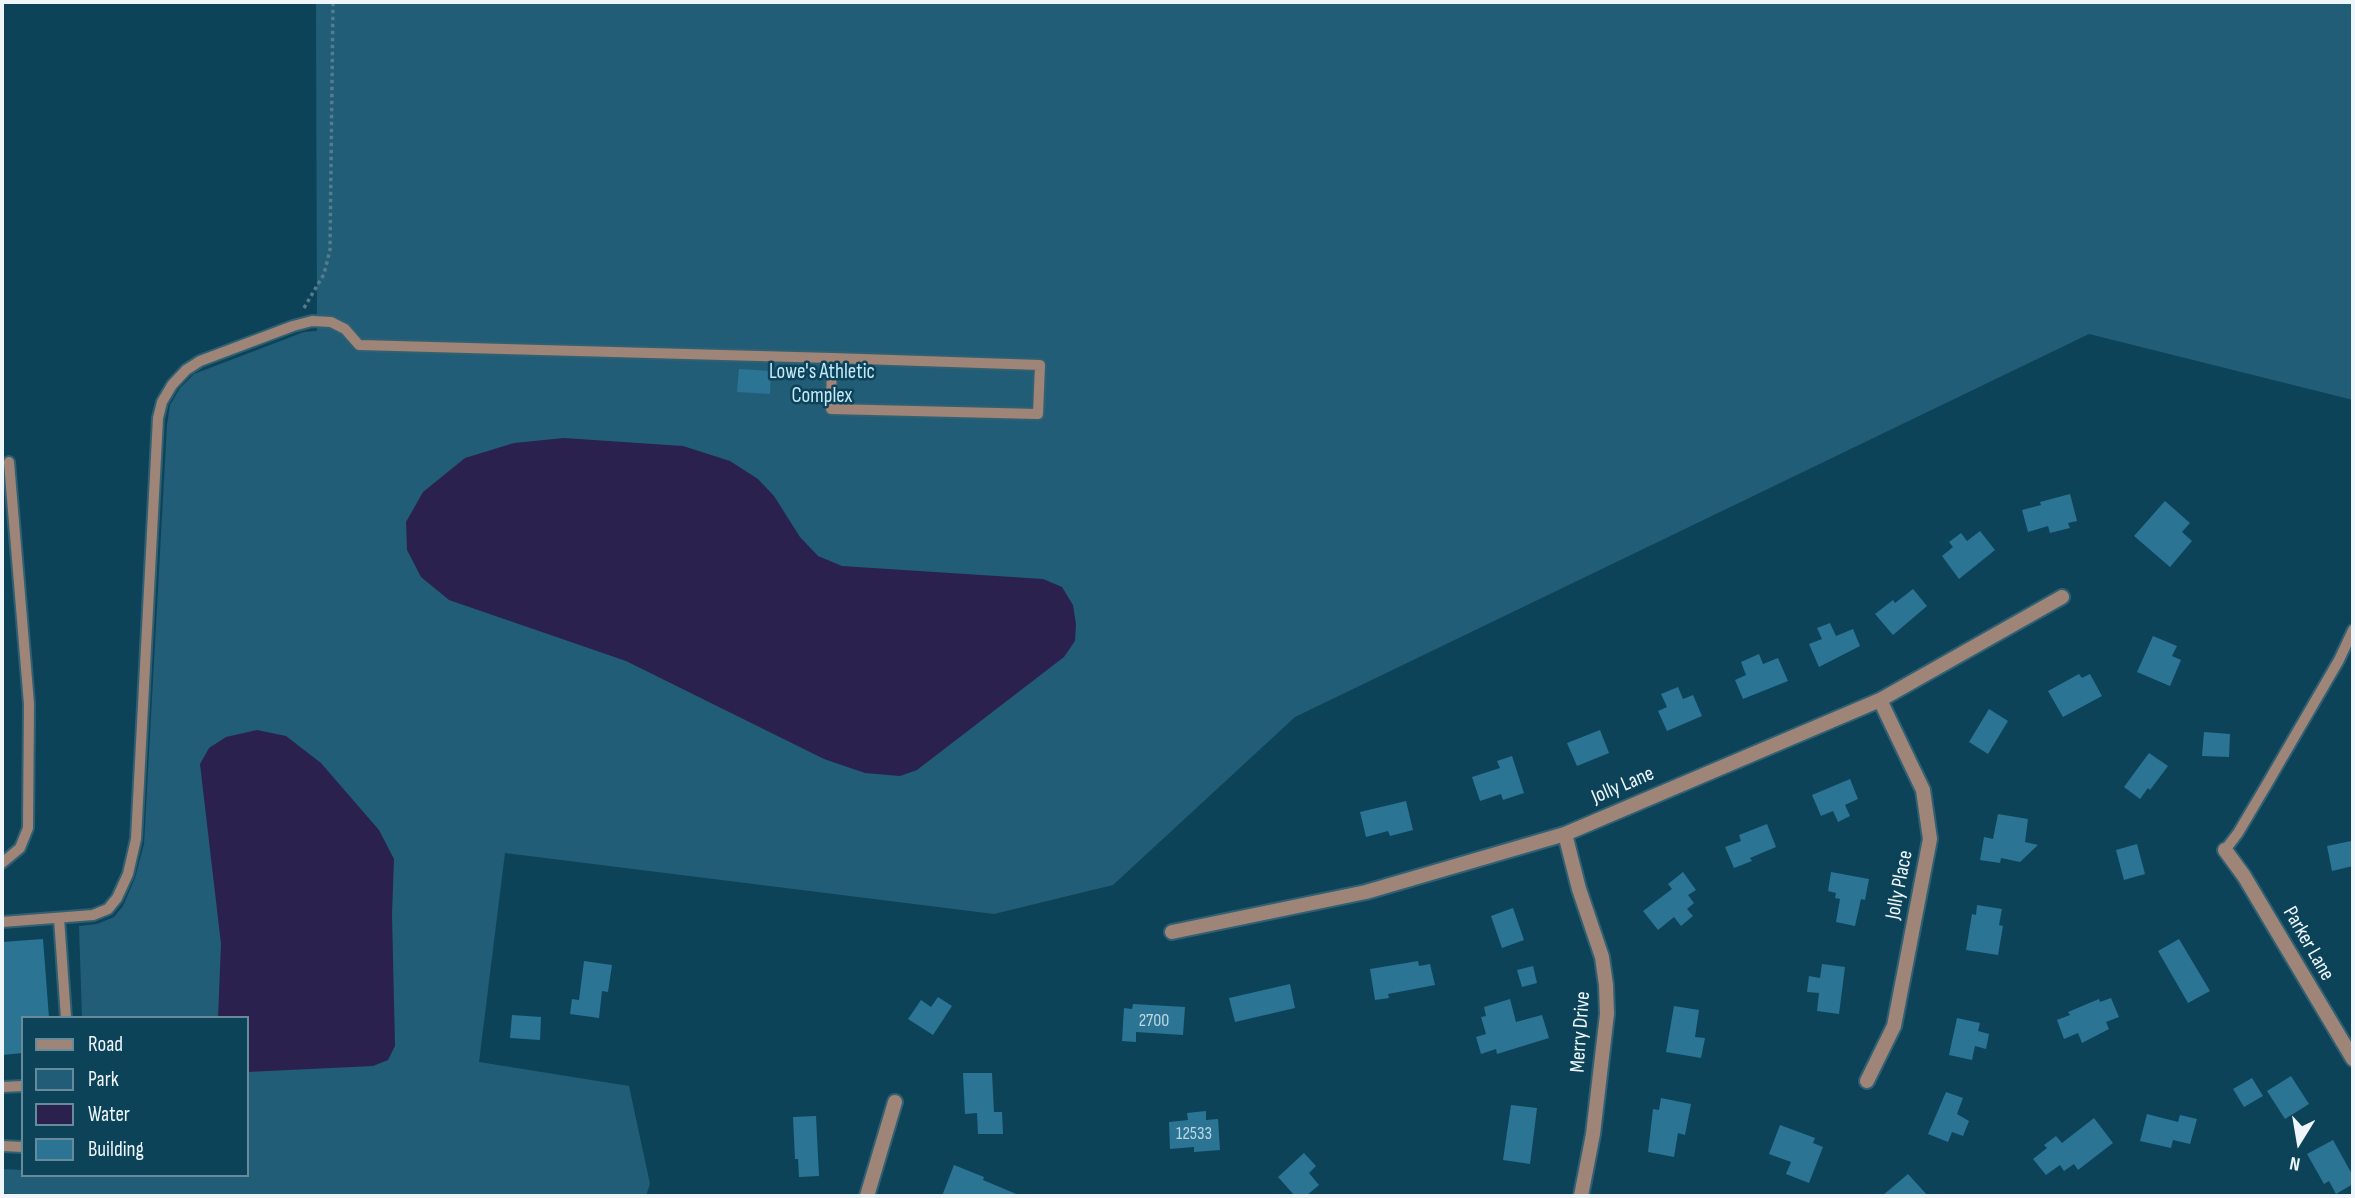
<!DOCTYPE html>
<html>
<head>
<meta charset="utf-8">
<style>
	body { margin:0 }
	#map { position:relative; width:2355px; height:1198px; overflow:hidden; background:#0d4359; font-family:"Sofia Sans Condensed",sans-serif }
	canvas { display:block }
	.frame { position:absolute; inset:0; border:4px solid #eef6fb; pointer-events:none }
	.legend { position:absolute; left:21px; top:1016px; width:228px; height:161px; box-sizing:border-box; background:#0d4359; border:2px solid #678b9a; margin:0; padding:9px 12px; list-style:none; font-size:21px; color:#eef6fb }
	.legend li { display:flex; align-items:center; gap:14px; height:35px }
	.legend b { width:35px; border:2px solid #678b9a }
	.north { position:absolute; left:2264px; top:1107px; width:70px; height:70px; -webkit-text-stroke:5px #0d4359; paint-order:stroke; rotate:191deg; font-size:19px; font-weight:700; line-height:28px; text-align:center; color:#eef6fb }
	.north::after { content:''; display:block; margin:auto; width:24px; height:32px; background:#eef6fb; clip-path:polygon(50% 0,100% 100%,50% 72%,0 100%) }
</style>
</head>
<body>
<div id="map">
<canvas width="2355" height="1198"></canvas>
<div class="frame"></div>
<ul class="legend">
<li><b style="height:9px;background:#9e8578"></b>Road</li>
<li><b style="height:19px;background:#215d77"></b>Park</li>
<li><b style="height:19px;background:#2b214f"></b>Water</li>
<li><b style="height:19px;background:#2b7494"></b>Building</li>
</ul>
<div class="north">N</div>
</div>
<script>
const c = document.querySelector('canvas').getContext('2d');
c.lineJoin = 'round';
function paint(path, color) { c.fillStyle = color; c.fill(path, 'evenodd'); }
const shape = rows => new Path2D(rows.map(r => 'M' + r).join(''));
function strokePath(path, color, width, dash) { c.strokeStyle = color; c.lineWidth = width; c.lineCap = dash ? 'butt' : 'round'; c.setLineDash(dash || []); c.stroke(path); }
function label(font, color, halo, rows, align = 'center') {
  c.font = font + ' "Sofia Sans Condensed",sans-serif'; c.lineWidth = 5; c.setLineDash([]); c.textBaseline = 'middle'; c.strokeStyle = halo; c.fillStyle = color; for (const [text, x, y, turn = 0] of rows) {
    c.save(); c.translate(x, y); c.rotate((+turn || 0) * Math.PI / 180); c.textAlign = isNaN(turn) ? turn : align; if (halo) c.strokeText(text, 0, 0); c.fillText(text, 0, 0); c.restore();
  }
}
const green = shape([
	[316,2,2353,2,2353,400,2089,334,1295,717,1113,885,994,914,505,853,479,1062,629,1086,650,1184,646,1196,26,1196,2,1193,2,1169,23,1170,23,1175,247,1175,247,1018,82,1018,79,926,97,924,114,917,123,906,135,878,144,844,167,425,170,405,180,388,194,374,304,332,317,331]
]);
const water = shape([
	[564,438,683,446,730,461,758,479,774,496,800,537,818,556,842,566,1043,579,1062,587,1073,605,1076,624,1075,641,1064,657,917,770,900,776,865,773,824,759,626,661,449,600,421,577,407,550,406,522,423,492,465,458,514,443],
	[257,730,286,736,321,763,379,830,394,859,392,914,395,1046,388,1060,373,1066,247,1072,247,1018,218,1018,221,944,200,764,209,748,226,737]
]);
const building = shape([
	[739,369,771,371,770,394,737,392],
	[2070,494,2077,521,2068,523,2070,528,2050,533,2048,526,2028,532,2022,510,2041,505,2040,502],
	[2165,501,2190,523,2182,532,2192,541,2170,567,2134,536],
	[1980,531,1995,550,1959,579,1942,556,1953,547,1949,542,1961,533,1967,541],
	[1913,589,1927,606,1893,635,1875,614,1893,600,1895,603],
	[1830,623,1836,636,1853,629,1860,646,1819,667,1809,644,1822,639,1817,628],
	[2153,636,2177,646,2172,656,2181,660,2170,686,2137,672],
	[1759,654,1763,664,1778,658,1788,681,1743,699,1735,680,1746,675,1741,662],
	[2079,674,2082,678,2090,674,2102,696,2063,717,2048,691],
	[1678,687,1683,699,1693,695,1702,716,1667,731,1658,711,1667,707,1661,694],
	[1989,709,2008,721,1988,754,1969,742],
	[1600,730,1609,753,1577,766,1567,743],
	[2204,732,2230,734,2229,757,2202,756],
	[2149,753,2168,766,2150,790,2148,788,2140,799,2124,787],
	[1512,756,1524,793,1503,800,1501,794,1480,801,1472,777,1500,768,1497,761],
	[1850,779,1858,799,1845,805,1850,816,1838,822,1833,811,1821,816,1812,795],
	[1406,801,1413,830,1390,836,1388,831,1366,837,1360,812],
	[1998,814,2028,819,2025,842,2038,845,2020,862,2001,858,2000,863,1980,860,1984,837,1993,839],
	[1767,824,1776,847,1750,858,1752,861,1734,868,1725,847,1741,841,1739,835],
	[2351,841,2353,866,2332,871,2327,846],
	[2137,844,2145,874,2124,880,2116,850],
	[1683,872,1696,890,1688,895,1694,903,1687,909,1693,916,1681,926,1674,917,1658,930,1643,911,1672,889,1668,884],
	[1831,872,1869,879,1865,900,1861,899,1855,926,1836,922,1840,899,1835,898,1836,893,1828,891],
	[1977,905,2002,909,1999,925,2003,926,1998,955,1966,950,1972,914,1976,915],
	[1513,908,1524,940,1502,948,1491,916],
	[43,939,49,1018,23,1018,23,1053,2,1055,2,942],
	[2179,939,2210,991,2188,1003,2158,951],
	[584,961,612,965,608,992,602,991,599,1018,570,1014,572,999,579,1000],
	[1418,961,1419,966,1430,964,1435,985,1388,994,1389,998,1375,1000,1370,969],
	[1822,964,1845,967,1839,1014,1817,1011,1819,993,1807,992,1809,976,1820,978],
	[1533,966,1537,983,1522,987,1517,970],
	[1290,984,1295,1008,1235,1022,1229,998],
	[938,997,952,1006,933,1035,908,1019,921,1000,931,1007],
	[2111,998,2119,1017,2106,1022,2109,1029,2082,1043,2078,1033,2064,1039,2057,1020,2070,1015,2068,1012,2099,999,2100,1002],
	[1510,999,1516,1022,1542,1015,1549,1038,1497,1054,1496,1049,1481,1054,1476,1037,1486,1034,1481,1017,1486,1016,1484,1007],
	[1133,1004,1185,1007,1183,1035,1136,1032,1136,1042,1122,1041,1124,1008,1132,1009],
	[1674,1006,1699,1010,1695,1037,1705,1038,1701,1058,1666,1052],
	[512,1015,541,1017,540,1040,510,1038],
	[1957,1018,1980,1023,1978,1031,1989,1034,1986,1049,1975,1046,1972,1060,1949,1055],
	[963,1073,992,1073,994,1112,1002,1112,1003,1134,978,1134,977,1113,965,1114],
	[2291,1076,2309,1104,2285,1119,2267,1091],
	[2252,1078,2263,1096,2244,1107,2233,1089],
	[1946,1092,1963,1098,1957,1114,1969,1121,1963,1136,1952,1132,1948,1142,1928,1134],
	[1661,1098,1691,1104,1685,1135,1678,1133,1674,1157,1648,1152,1653,1109,1659,1110],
	[1511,1105,1537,1108,1530,1164,1503,1160],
	[1206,1111,1206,1120,1218,1119,1220,1150,1194,1152,1194,1147,1170,1149,1169,1122,1188,1120,1187,1113],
	[2147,1114,2178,1122,2180,1115,2197,1119,2190,1144,2173,1140,2171,1148,2140,1141],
	[816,1116,819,1176,799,1177,798,1159,795,1159,793,1117],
	[2094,1118,2113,1143,2078,1170,2074,1164,2064,1171,2060,1165,2046,1175,2033,1159,2047,1148,2044,1145,2056,1136,2062,1143],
	[1780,1125,1815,1138,1813,1143,1823,1147,1809,1183,1786,1174,1791,1162,1769,1154],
	[2333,1140,2353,1176,2353,1184,2336,1194,2329,1181,2324,1184,2307,1154],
	[1304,1153,1316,1166,1309,1173,1319,1185,1306,1196,1295,1196,1278,1177],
	[954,1165,984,1177,983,1180,1021,1196,942,1196],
	[1908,1174,1928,1196,1882,1196]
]);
const path = shape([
	[304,308,324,274,330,250,333,2]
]);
const lane = shape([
	[2225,850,2238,833,2267,784,2339,660,2353,630],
	[2,863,20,848,28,828,29,704,9,462],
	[59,918,66,1018],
	[2,922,93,915,108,909,117,898,128,874,136,839,158,418,162,402,172,385,186,370,200,361,293,326,312,321,331,322,345,329,359,345,832,358,1040,365,1038,414,831,409,832,358],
	[2,1087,23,1086],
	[2,1146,23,1147]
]);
const street = shape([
	[1565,834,1579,889,1602,957,1606,985,1607,1014,1593,1134,1581,1196],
	[2225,850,2244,876,2353,1059],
	[1172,932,1366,892,1565,834,1880,700,2062,597],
	[1867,1081,1894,1026,1930,839,1923,790,1880,700],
	[867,1196,895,1102]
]);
const numberNames = [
	["2700",1154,1021],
	["12533",1194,1134]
];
const parkNames = [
	["Lowe's Athletic",822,373],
	["Complex",822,397]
];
const streetNames = [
	["Jolly Lane",1623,786,-23],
	["Jolly Place",1900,885,-79],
	["Parker Lane",2308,944,60],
	["Merry Drive",1581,1032,-86]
];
paint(green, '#215d77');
paint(water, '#2b214f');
paint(building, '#2b7494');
strokePath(lane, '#316073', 14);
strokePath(street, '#316073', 18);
strokePath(path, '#557c8d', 3.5, [3.5, 3.5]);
strokePath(lane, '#9e8578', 10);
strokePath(street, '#9e8578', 14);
label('18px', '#bdd6e1', null, numberNames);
label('21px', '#c5e8fa', '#0d4359', parkNames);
label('21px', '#eef6fb', '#0d4359', streetNames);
</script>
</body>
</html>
